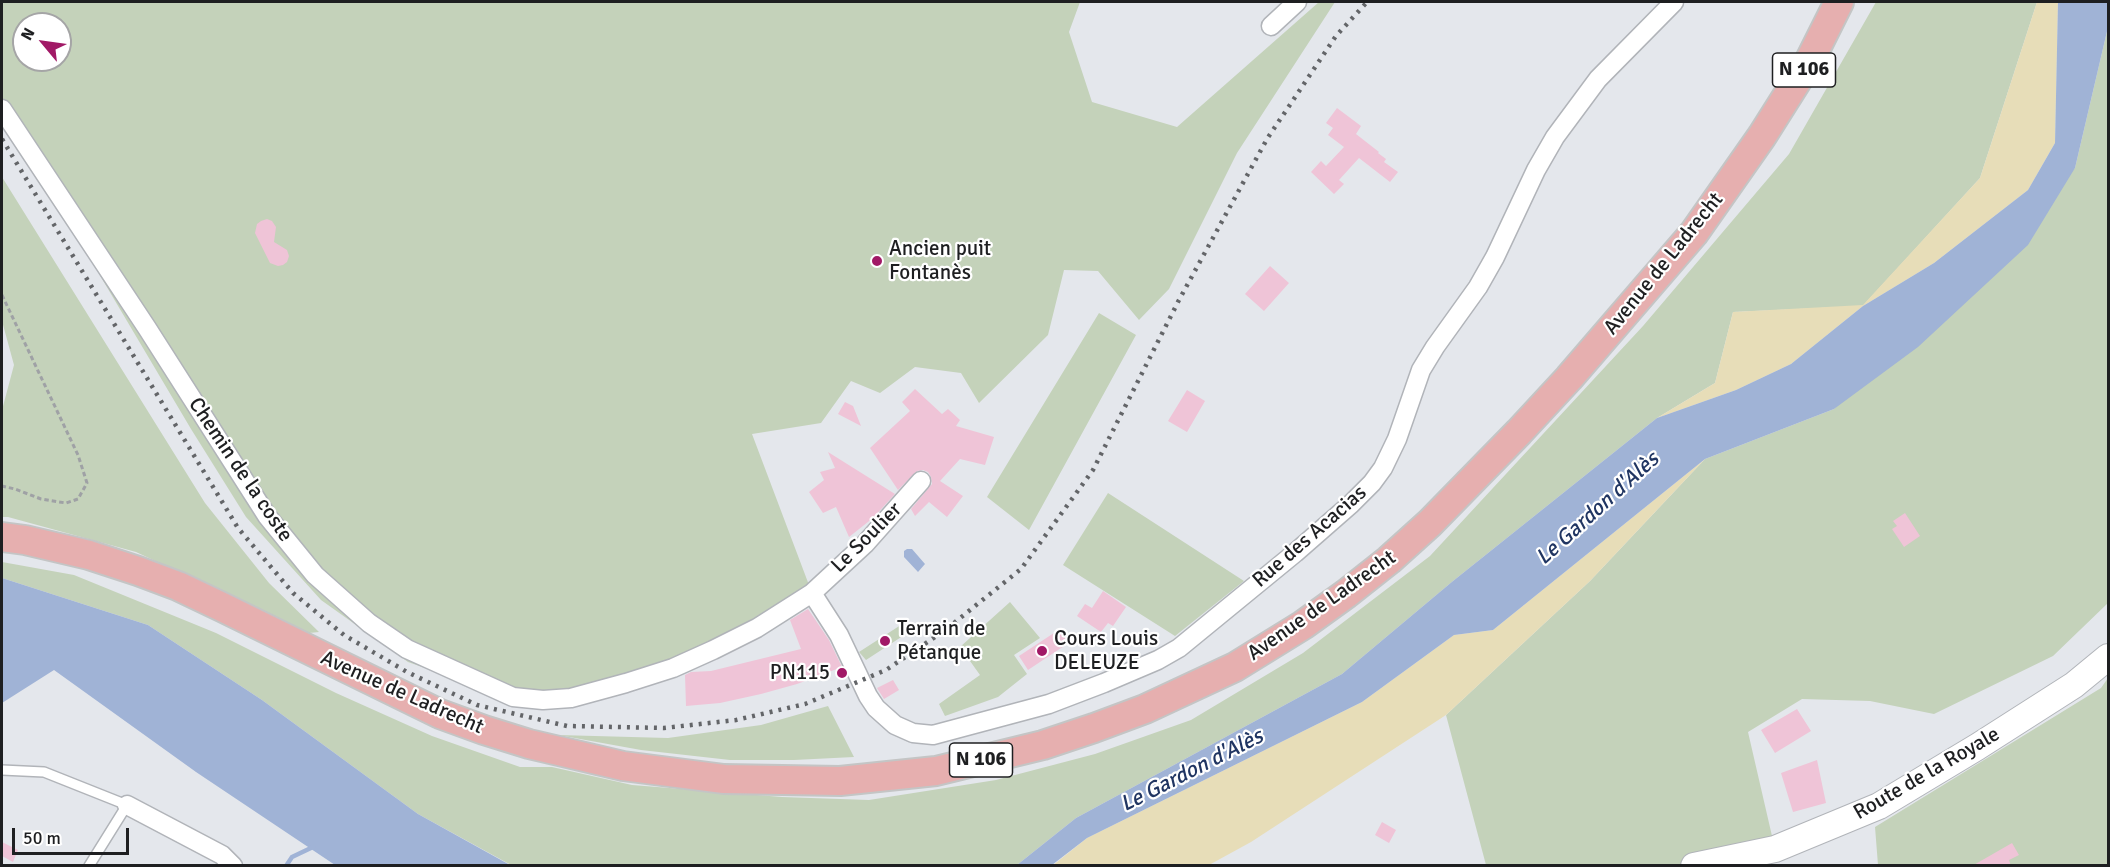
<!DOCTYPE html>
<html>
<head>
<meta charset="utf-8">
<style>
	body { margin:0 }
	#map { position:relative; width:2110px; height:867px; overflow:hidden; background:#e4e7ec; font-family:Signika,sans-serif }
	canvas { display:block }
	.frame { position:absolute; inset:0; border:3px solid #1e1f21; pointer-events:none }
	.north { position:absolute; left:12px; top:12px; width:60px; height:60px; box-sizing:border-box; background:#fff; border:2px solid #a5a5a6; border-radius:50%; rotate:299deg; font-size:16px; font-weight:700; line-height:24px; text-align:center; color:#1e1f21 }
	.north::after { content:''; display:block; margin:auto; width:21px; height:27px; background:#a11966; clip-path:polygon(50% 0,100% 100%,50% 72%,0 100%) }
	.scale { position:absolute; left:12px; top:828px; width:117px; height:27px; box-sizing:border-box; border:3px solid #1e1f21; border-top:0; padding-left:8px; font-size:18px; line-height:21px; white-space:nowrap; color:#1e1f21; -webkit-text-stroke:4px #fff; paint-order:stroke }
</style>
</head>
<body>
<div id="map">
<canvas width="2110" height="867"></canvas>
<div class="frame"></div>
<div class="north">N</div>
<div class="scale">50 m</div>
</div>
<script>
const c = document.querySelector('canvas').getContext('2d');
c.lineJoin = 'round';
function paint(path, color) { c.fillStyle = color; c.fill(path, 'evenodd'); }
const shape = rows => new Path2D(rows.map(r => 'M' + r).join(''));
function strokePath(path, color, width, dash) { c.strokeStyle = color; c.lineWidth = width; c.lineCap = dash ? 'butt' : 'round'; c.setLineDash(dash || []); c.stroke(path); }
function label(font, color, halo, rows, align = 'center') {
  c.font = font + ' Signika,sans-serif'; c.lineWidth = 4.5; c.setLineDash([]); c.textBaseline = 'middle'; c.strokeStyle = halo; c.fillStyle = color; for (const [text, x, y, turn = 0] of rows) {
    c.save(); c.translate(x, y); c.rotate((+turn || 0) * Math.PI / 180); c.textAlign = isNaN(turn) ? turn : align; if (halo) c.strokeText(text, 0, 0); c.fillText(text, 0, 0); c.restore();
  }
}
const green = shape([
	[2,2,1080,2,1069,32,1092,102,1177,127,1319,2,1335,2,1237,153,1169,289,1139,320,1098,271,1064,270,1048,335,979,403,961,373,915,367,880,393,851,381,821,423,752,434,812,593,565,708,529,705,408,662,321,600,246,517,191,429,76,235,2,118],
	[24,24,60,24,60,60,24,60],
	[1876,2,2037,2,1980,178,1863,306,1733,312,1715,383,1657,418,1453,581,1342,674,1076,818,1017,865,511,865,418,814,262,700,148,625,2,578,2,562,74,575,216,633,336,693,432,736,520,767,552,767,632,785,782,797,869,800,996,780,1095,754,1191,720,1303,653,1430,556,1643,326,1789,154],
	[2108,27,2108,603,2053,656,1934,714,1870,701,1802,699,1748,732,1775,849,1693,865,1486,865,1446,715,1590,581,1705,459,1834,409,2075,168],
	[2,177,205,503,269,583,319,632,309,633,136,552,8,517,2,517,2,410,14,365,2,321],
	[1099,313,1136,335,1029,530,987,497],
	[1108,493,1244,581,1175,636,1063,565],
	[1010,602,1040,638,1014,655,1027,674,998,697,945,716,939,704,980,675,960,647],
	[907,621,912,630,866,660,859,652],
	[2108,678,2108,865,1878,865,1875,827,2101,688],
	[828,706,854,757,794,760,730,760,641,750,558,735,668,738,761,725]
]);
const sand = shape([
	[2037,2,2058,2,2055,143,2028,190,1934,263,1863,306,1791,364,1736,390,1657,418,1715,383,1733,312,1863,305,1980,178],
	[1705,459,1590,581,1446,715,1251,842,1209,865,1052,866,1087,838,1362,702,1454,635,1493,630]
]);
const water = shape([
	[2058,2,2108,2,2108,27,2075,168,2028,245,1918,347,1834,409,1705,459,1493,630,1454,635,1362,702,1087,838,1052,865,1017,865,1076,818,1342,674,1453,581,1657,418,1736,390,1791,364,1863,306,1934,263,2028,190,2055,143],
	[907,549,912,549,925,564,918,572,904,557,904,551],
	[2,578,148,625,262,700,418,814,510,865,335,865,196,772,54,670,2,703]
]);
const stream = shape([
	[286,866,292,857,313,847]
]);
const building = shape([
	[1337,108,1361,126,1356,134,1379,152,1378,153,1386,159,1384,162,1398,172,1390,182,1359,158,1339,180,1344,184,1334,194,1311,172,1321,161,1326,166,1344,147,1328,135,1333,128,1326,123],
	[267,219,272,221,276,227,274,242,287,250,289,256,287,262,283,265,278,266,270,263,255,233,257,224,261,221],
	[1270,266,1289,283,1264,311,1245,294],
	[915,389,942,414,948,409,960,420,956,426,994,437,985,465,960,459,940,481,963,496,947,517,929,502,915,516,911,509,932,484,931,477,928,472,923,470,917,471,898,490,870,448,910,411,902,402],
	[1187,390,1205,401,1187,432,1168,421],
	[845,402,853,406,861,426,838,414],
	[828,452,895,494,873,518,849,537,836,507,823,513,809,492,824,480,820,472,835,468],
	[1905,513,1920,536,1904,547,1892,529,1897,526,1893,521],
	[1103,591,1126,607,1113,626,1108,623,1101,632,1077,616,1085,604,1092,608],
	[808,609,829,640,842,667,797,684,761,694,720,703,686,706,685,675,691,672,711,671,801,649,790,620],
	[1060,629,1073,640,1028,670,1019,656],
	[893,680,899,690,884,699,877,688],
	[1797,709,1811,731,1775,753,1761,730],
	[1817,760,1826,803,1793,812,1781,773],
	[1382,822,1396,830,1389,843,1375,835],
	[2,842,18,850,13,862,2,856],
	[2012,843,2019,855,2009,860,2011,866,1972,866]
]);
const path = shape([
	[2,295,78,455,87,483,78,499,66,503,41,499,15,489,2,486]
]);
const lane = shape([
	[2,770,44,772,127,805,89,866]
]);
const street = shape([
	[1271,26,1297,2],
	[2,109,147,328,267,516,315,575,369,623,407,649,513,697,543,700,571,698,626,683,673,668,713,650,757,628,812,593,865,544,921,481],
	[812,593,839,635,868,696,876,708,895,725,913,733,933,735,1049,704,1104,683,1158,660,1179,648,1295,553,1351,504,1372,483,1383,468,1397,439,1421,370,1435,347,1478,287,1495,257,1536,170,1555,137,1598,79,1674,2],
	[127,805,222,855,233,866]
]);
const secondary = shape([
	[1694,866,1775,849,1879,806,1977,747,2074,685,2108,657]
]);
const primary = shape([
	[2,537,25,540,89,555,138,571,178,586,222,607,440,714,484,730,529,744,623,766,724,779,840,781,936,771,1043,745,1094,728,1145,709,1235,667,1303,625,1346,594,1389,560,1430,523,1519,432,1569,378,1694,233,1762,136,1810,60,1839,2]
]);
const rail = shape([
	[2,139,238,528,293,593,344,635,407,672,477,705,567,726,664,728,736,720,805,704,886,670,944,631,1021,569,1093,470,1179,300,1267,139,1336,36,1367,2]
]);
const markers = [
	[877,261,6,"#a11966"],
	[885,641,6,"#a11966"],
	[1042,651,6,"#a11966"],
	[842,673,6,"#a11966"]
];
const shields = [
	[1804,70,63],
	[981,760,63]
];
const shieldNames = [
	["N 106",1804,70],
	["N 106",981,760]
];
const poiNames = [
	["Ancien puit",889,249],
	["Fontanès",889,273],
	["Terrain de",897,629],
	["Pétanque",897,653],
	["Cours Louis",1054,639],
	["DELEUZE",1054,663],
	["PN115",830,673,"right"]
];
const streetNames = [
	["Avenue de Ladrecht",1664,264,-51],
	["Chemin de la coste",240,470,56],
	["Rue des Acacias",1310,537,-41],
	["Le Soulier",867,538,-45],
	["Avenue de Ladrecht",1322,606,-35],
	["Avenue de Ladrecht",402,693,24],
	["Route de la Royale",1927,774,-30]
];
const waterNames = [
	["Le Gardon d'Alès",1598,509,-42],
	["Le Gardon d'Alès",1192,771,-27]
];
paint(green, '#c4d2ba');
paint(sand, '#e7ddb8');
paint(water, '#a0b3d6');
strokePath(stream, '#a0b3d6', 4.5);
paint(building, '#efc4d7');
strokePath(lane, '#b1b4b9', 12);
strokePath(street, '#b1b4b9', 21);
strokePath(secondary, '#b1b4b9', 28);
strokePath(primary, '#c4c5c5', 32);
strokePath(path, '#9fa1a5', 3, [4.5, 3]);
strokePath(lane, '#fff', 9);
strokePath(street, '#fff', 18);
strokePath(secondary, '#fff', 26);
strokePath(primary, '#e6afaf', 28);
strokePath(rail, '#636568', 4.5, [3, 6]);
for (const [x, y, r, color] of markers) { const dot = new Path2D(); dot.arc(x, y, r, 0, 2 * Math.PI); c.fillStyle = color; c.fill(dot); strokePath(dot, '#fff', 2); }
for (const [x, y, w] of shields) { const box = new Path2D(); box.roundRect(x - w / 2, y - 17, w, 34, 4.5); c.fillStyle = '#fff'; c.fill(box); strokePath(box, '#1e1f21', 1.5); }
label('bold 20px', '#1e1f21', null, shieldNames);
label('21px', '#1e1f21', '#fff', poiNames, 'left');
label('21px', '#1e1f21', '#fff', streetNames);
label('italic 22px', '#203562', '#fff', waterNames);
</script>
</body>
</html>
